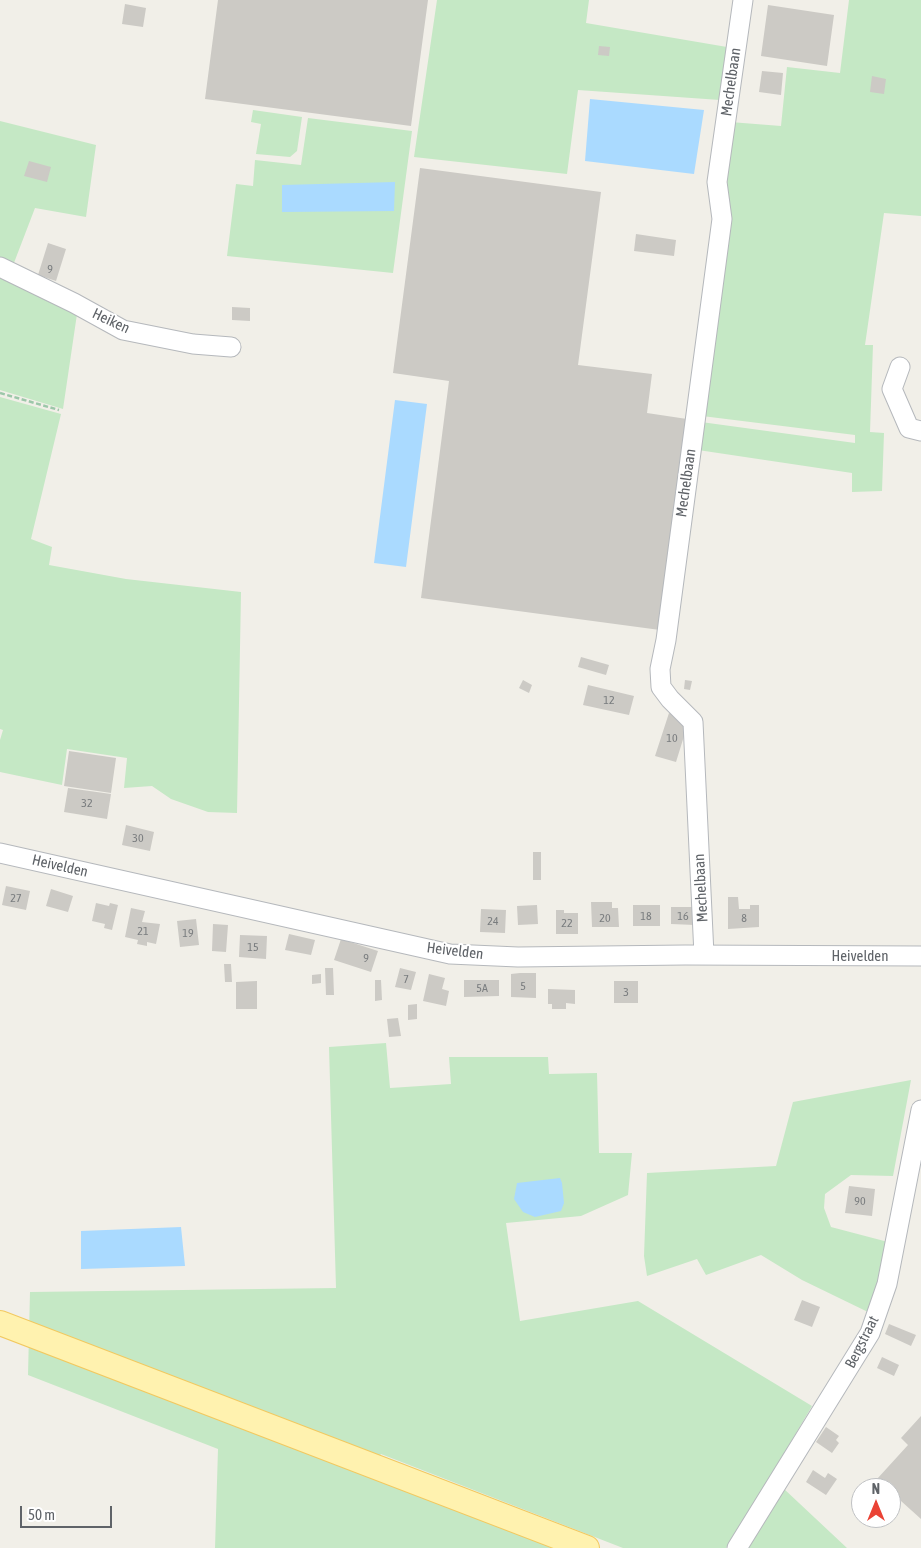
<!DOCTYPE html>
<html>
<head>
<meta charset="utf-8">
<style>
	body { margin:0 }
	#map { position:relative; width:921px; height:1548px; overflow:hidden; background:#f1efe8; font-family:"Asap Condensed",sans-serif }
	canvas { display:block }
	.north { position:absolute; left:851px; top:1478px; width:50px; height:50px; box-sizing:border-box; background:#fff; border:1px solid #bfc1c3; border-radius:50%; rotate:0deg; font-size:14px; font-weight:700; line-height:20px; text-align:center; color:#5f6368 }
	.north::after { content:''; display:block; margin:auto; width:18px; height:22px; background:#ea4335; clip-path:polygon(50% 0,100% 100%,50% 72%,0 100%) }
	.scale { position:absolute; left:20px; top:1506px; width:92px; height:22px; box-sizing:border-box; border:2px solid #5f6368; border-top:0; padding-left:6px; font-size:15px; line-height:18px; white-space:nowrap; color:#5f6368; -webkit-text-stroke:4px #fff; paint-order:stroke }
</style>
</head>
<body>
<div id="map">
<canvas width="921" height="1548"></canvas>
<div class="north">N</div>
<div class="scale">50 m</div>
</div>
<script>
const c = document.querySelector('canvas').getContext('2d');
c.lineJoin = 'round';
function paint(path, color) { c.fillStyle = color; c.fill(path, 'evenodd'); }
const shape = rows => new Path2D(rows.map(r => 'M' + r).join(''));
function strokePath(path, color, width, dash) { c.strokeStyle = color; c.lineWidth = width; c.lineCap = dash ? 'butt' : 'round'; c.setLineDash(dash || []); c.stroke(path); }
function label(font, color, halo, rows, align = 'center') {
  c.font = font + ' "Asap Condensed",sans-serif'; c.lineWidth = 4; c.setLineDash([]); c.textBaseline = 'middle'; c.strokeStyle = halo; c.fillStyle = color; for (const [text, x, y, turn = 0] of rows) {
    c.save(); c.translate(x, y); c.rotate((+turn || 0) * Math.PI / 180); c.textAlign = isNaN(turn) ? turn : align; if (halo) c.strokeText(text, 0, 0); c.fillText(text, 0, 0); c.restore();
  }
}
const green = shape([
	[437,0,589,0,586,23,727,47,720,100,578,90,567,174,414,157],
	[849,0,921,0,921,216,884,213,865,345,873,345,870,432,884,433,882,491,852,492,852,473,698,450,701,422,855,443,855,435,702,416,726,193,730,122,781,126,787,67,840,73],
	[253,110,302,117,297,151,290,157,256,154,261,124,251,122],
	[308,118,412,131,393,273,227,256,236,184,253,186,255,160,301,165],
	[0,121,96,145,86,217,35,208,12,268,0,262],
	[0,274,77,314,63,409,0,390],
	[0,397,61,414,31,539,52,547,49,565,126,579,241,592,237,813,208,812,171,799,152,786,124,788,127,758,67,749,62,785,0,772,0,740,3,730,0,729],
	[386,1043,390,1088,451,1084,449,1057,548,1057,549,1074,597,1073,599,1153,632,1153,628,1195,581,1216,506,1223,520,1321,638,1301,812,1406,765,1486,726,1548,623,1548,381,1454,367,1474,558,1548,215,1548,218,1449,28,1375,30,1292,336,1288,329,1047],
	[911,1080,893,1176,851,1175,825,1194,824,1208,831,1227,888,1242,880,1284,870,1313,802,1280,761,1255,706,1275,697,1259,647,1276,644,1256,647,1173,776,1166,793,1102],
	[783,1488,847,1548,747,1548]
]);
const water = shape([
	[590,99,704,110,694,174,585,161],
	[395,182,394,211,282,212,282,185],
	[395,400,427,404,406,567,374,563],
	[560,1178,562,1183,564,1203,561,1211,535,1217,523,1212,514,1199,517,1183],
	[181,1227,185,1266,81,1269,81,1231]
]);
const building = shape([
	[218,0,428,0,411,126,205,99],
	[125,4,146,8,143,27,122,24],
	[768,5,834,15,827,66,761,56],
	[599,46,610,47,609,56,598,55],
	[762,71,783,73,781,95,759,92],
	[872,76,886,79,884,94,870,92],
	[29,161,51,167,47,182,24,176],
	[420,168,601,192,578,365,652,374,647,413,687,419,660,630,421,598,449,381,393,373],
	[636,234,676,240,674,256,634,251],
	[48,243,66,249,56,281,38,275],
	[232,307,250,308,250,321,232,320],
	[581,657,609,665,606,675,578,667],
	[523,680,532,685,529,693,519,688],
	[685,680,692,681,690,690,684,689],
	[588,685,634,696,629,715,583,705],
	[669,713,689,720,676,762,655,756],
	[69,751,116,758,111,793,64,786],
	[68,788,111,794,107,819,64,812],
	[126,825,154,832,150,851,122,845],
	[533,852,541,852,541,880,533,880],
	[6,886,30,891,26,910,2,905],
	[51,889,73,896,68,912,46,906],
	[728,897,738,897,739,909,750,909,750,905,759,905,759,927,728,929],
	[591,902,612,902,612,908,618,908,619,927,592,927],
	[96,903,109,906,110,903,118,905,112,930,104,928,105,924,92,921],
	[537,905,538,924,518,925,517,906],
	[633,905,660,905,660,926,633,926],
	[671,907,695,907,695,925,671,924],
	[131,908,145,911,142,922,160,924,156,944,147,942,147,946,137,944,138,940,125,937],
	[481,909,506,910,505,933,480,932],
	[556,910,564,910,564,913,578,913,578,934,556,934],
	[196,919,199,945,180,947,177,921],
	[213,924,228,925,226,952,212,951],
	[289,934,315,940,311,955,285,950],
	[240,935,267,936,266,959,239,957],
	[341,939,378,951,371,972,334,960],
	[224,964,231,964,232,982,225,982],
	[325,968,333,968,334,995,326,995],
	[400,968,416,972,411,990,395,987],
	[520,973,536,973,536,998,511,997,511,974],
	[321,974,321,983,312,984,312,975],
	[429,974,445,978,442,989,449,991,446,1006,423,1001],
	[375,980,381,980,382,1000,375,1001],
	[464,980,499,980,499,996,464,997],
	[257,981,257,1009,236,1009,236,982],
	[614,981,638,981,638,1003,614,1003],
	[548,989,575,990,575,1004,566,1003,566,1009,552,1009,552,1004,548,1004],
	[417,1004,417,1019,408,1020,408,1005],
	[398,1018,401,1036,389,1037,387,1019],
	[849,1186,875,1189,872,1216,845,1213],
	[802,1300,820,1307,812,1327,794,1320],
	[889,1324,916,1335,911,1346,885,1334],
	[882,1357,899,1365,894,1376,877,1368],
	[921,1416,921,1519,891,1492,891,1488,887,1488,877,1479,908,1445,901,1438],
	[826,1427,839,1436,836,1440,839,1443,832,1453,816,1442],
	[813,1470,825,1478,828,1473,837,1479,826,1495,806,1482]
]);
const path = shape([
	[0,393,59,410]
]);
const minor = shape([
	[0,267,74,303,123,330,193,344,231,347],
	[900,367,892,389,909,428,921,431],
	[0,853,450,954,518,957,685,955,921,956],
	[704,955,693,722,670,699,661,687,660,669,666,640,722,219,717,182,743,0],
	[737,1548,870,1333,887,1284,921,1110]
]);
const major = shape([
	[0,1323,587,1548]
]);
const numberNames = [
	["9",50,269],
	["12",609,700],
	["10",672,738],
	["32",87,803],
	["30",138,838],
	["27",16,898],
	["18",646,916],
	["16",683,916],
	["20",605,918],
	["8",744,918],
	["24",493,921],
	["22",567,923],
	["21",143,931],
	["19",188,933],
	["15",253,947],
	["9",366,958],
	["7",406,979],
	["5",523,986],
	["5A",482,988],
	["3",626,992],
	["90",860,1201]
];
const streetNames = [
	["Mechelbaan",731,82,-82],
	["Heiken",111,321,25],
	["Mechelbaan",686,483,-82],
	["Heivelden",60,866,13],
	["Mechelbaan",701,888,-93],
	["Heivelden",455,951,7],
	["Heivelden",860,956],
	["Bergstraat",862,1342,-63]
];
paint(green, '#c5e8c5');
paint(water, '#aadaff');
paint(building, '#cccac5');
strokePath(minor, '#b5b8bc', 21);
strokePath(major, '#f2c960', 26);
strokePath(path, '#9cc7a9', 2.5, [5, 2.5]);
strokePath(minor, '#fff', 19);
strokePath(major, '#fff2af', 24);
label('12px', '#7a7d7f', null, numberNames);
label('15px', '#5f6368', '#fff', streetNames);
</script>
</body>
</html>
